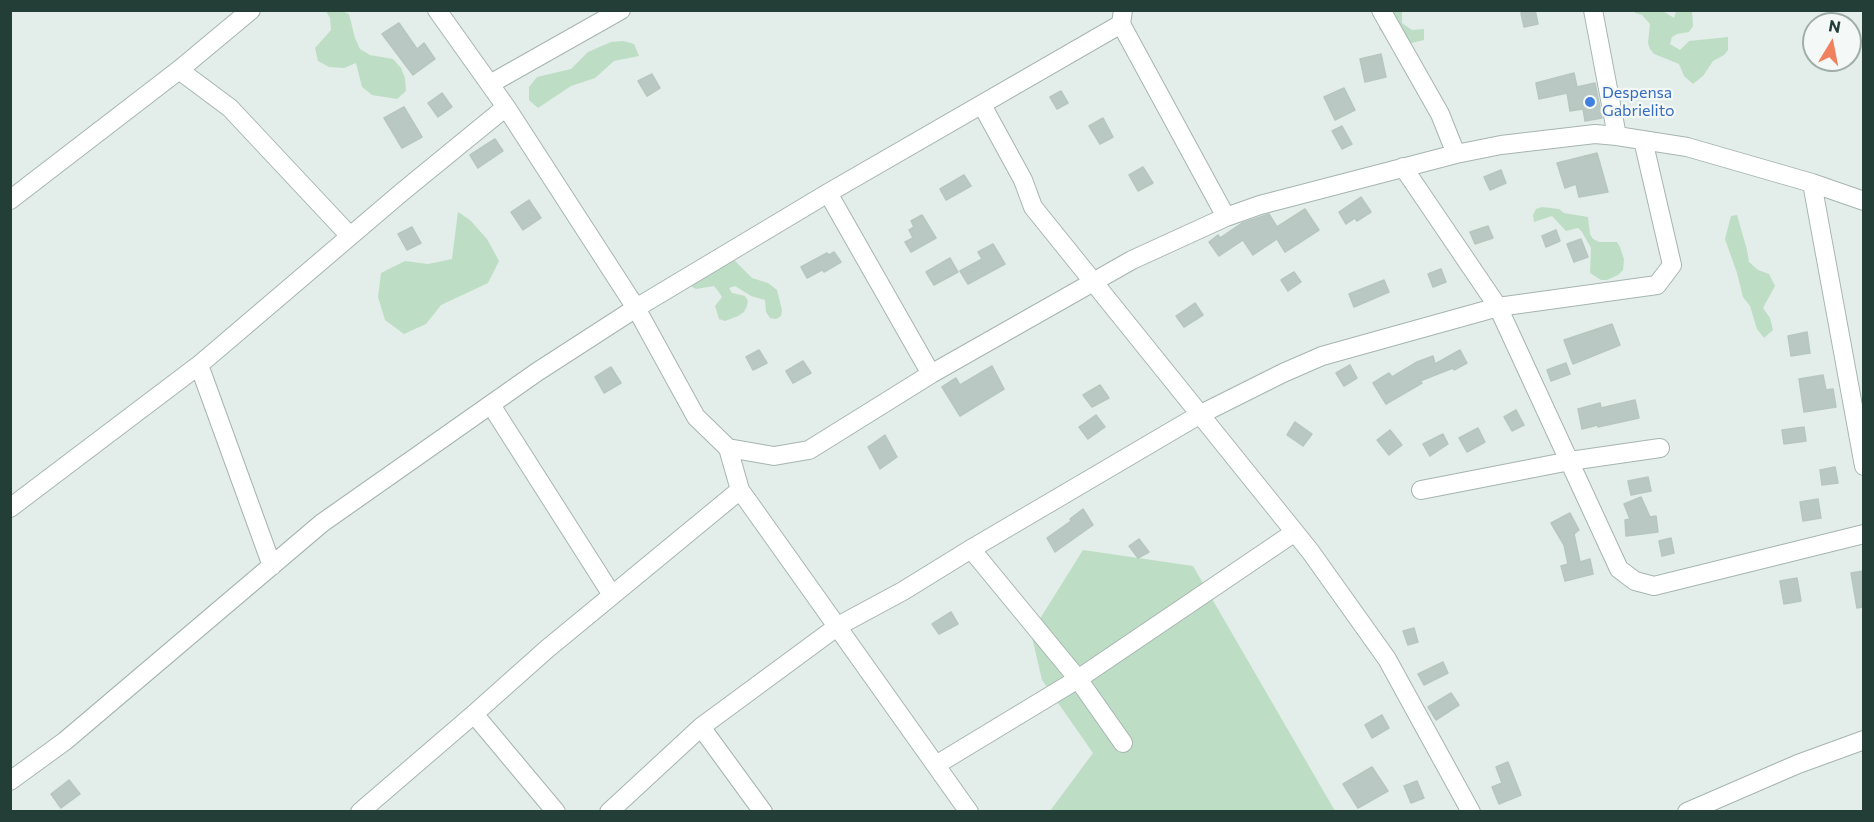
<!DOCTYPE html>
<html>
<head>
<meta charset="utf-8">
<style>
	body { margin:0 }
	#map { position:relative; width:1874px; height:822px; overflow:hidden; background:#e3ede9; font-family:Commissioner,sans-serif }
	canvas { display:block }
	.frame { position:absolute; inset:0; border:12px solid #233e37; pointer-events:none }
	.north { position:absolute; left:1802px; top:12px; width:60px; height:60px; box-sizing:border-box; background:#f4f9f7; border:2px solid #a0aeaa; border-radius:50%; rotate:10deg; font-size:16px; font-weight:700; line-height:24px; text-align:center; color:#233e37 }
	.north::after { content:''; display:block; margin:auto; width:21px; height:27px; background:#f0815e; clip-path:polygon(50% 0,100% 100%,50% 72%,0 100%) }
</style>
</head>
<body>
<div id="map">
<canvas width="1874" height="822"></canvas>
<div class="frame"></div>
<div class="north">N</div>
</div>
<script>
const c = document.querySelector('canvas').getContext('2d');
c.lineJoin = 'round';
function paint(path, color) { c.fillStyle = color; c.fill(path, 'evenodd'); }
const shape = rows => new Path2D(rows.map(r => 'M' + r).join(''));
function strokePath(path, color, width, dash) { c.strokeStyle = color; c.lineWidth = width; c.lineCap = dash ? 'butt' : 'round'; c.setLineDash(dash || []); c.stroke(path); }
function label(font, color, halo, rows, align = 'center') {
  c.font = font + ' Commissioner,sans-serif'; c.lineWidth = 4.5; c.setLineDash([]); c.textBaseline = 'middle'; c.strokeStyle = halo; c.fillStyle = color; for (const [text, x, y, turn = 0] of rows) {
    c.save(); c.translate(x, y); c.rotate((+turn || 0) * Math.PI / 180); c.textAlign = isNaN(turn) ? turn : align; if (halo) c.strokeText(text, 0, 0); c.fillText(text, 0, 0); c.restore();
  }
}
const green = shape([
	[326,11,342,11,349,14,355,38,360,49,370,55,393,59,401,68,405,78,406,91,397,99,372,95,362,87,356,63,344,68,329,67,318,61,315,48,331,30,330,18],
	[1369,11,1402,11,1402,23,1412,30,1424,29,1424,40,1399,46,1379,29,1381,18],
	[1635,11,1663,11,1674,18,1676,11,1692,11,1693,26,1689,32,1677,34,1672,37,1670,44,1680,50,1689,41,1728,37,1728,50,1724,55,1713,61,1703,76,1693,84,1684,76,1679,64,1654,54,1650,49,1648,43,1650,24,1642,15,1635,13],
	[623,41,634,44,639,56,614,61,595,78,571,86,538,108,529,100,529,87,537,77,571,69,588,52,611,42],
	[1542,207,1559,209,1564,213,1588,217,1590,234,1593,239,1599,242,1617,242,1620,247,1624,259,1623,270,1618,275,1607,280,1601,280,1590,273,1591,248,1582,232,1578,228,1566,231,1552,216,1534,222,1533,215,1536,209],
	[458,212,470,220,487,239,499,261,488,283,441,305,426,324,404,334,385,320,378,297,381,273,405,261,428,264,452,259],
	[1737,215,1747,250,1749,262,1758,270,1769,274,1775,286,1763,308,1770,318,1773,330,1764,338,1757,329,1750,306,1743,297,1737,273,1725,239,1731,216],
	[729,259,734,260,752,278,768,283,777,290,782,310,781,316,776,319,770,318,766,312,765,300,751,296,735,286,729,288,732,293,745,296,748,301,747,306,744,312,738,316,725,321,719,319,715,306,722,297,718,291,714,286,696,289,691,286,692,280],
	[1083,550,1193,566,1335,811,1050,811,1093,753,1042,680,1031,633]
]);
const building = shape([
	[1535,10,1538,24,1524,27,1521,13,1535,10],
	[399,23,417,49,424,43,435,59,413,75,382,34,399,23],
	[1381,54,1386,77,1365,82,1360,59,1381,54],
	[1574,73,1577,87,1595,83,1602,118,1585,121,1583,109,1570,111,1567,93,1539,99,1536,83,1574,73],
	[652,74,660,88,647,96,638,81,652,74],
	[1344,88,1355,110,1335,120,1324,97,1344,88],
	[1061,91,1068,103,1057,109,1050,97,1061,91],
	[442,93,452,107,438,117,428,103,442,93],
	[404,107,422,137,402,148,384,118,404,107],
	[1103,118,1113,137,1100,144,1089,126,1103,118],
	[1342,126,1352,144,1342,149,1332,131,1342,126],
	[495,139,503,151,478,168,470,155,495,139],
	[1597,153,1608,192,1579,197,1576,184,1565,188,1557,163,1597,153],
	[1143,167,1153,183,1138,191,1129,175,1143,167],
	[1501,170,1506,183,1490,190,1484,177,1501,170],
	[964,175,971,186,946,200,940,189,964,175],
	[1361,197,1371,212,1357,221,1355,218,1346,224,1339,212,1361,197],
	[529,200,541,218,523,230,511,212,529,200],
	[1305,209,1319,230,1285,252,1277,239,1253,255,1243,240,1219,256,1209,242,1218,235,1220,238,1242,223,1269,214,1277,227,1305,209],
	[922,215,936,238,911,252,905,242,913,238,909,230,914,227,911,221,922,215],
	[1488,226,1493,238,1475,244,1470,232,1488,226],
	[412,227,421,243,407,250,398,234,412,227],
	[1556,230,1560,241,1546,247,1542,236,1556,230],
	[1581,239,1588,257,1574,262,1567,244,1581,239],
	[993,244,1005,264,968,284,960,271,982,259,978,252,993,244],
	[834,252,841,262,824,272,822,270,807,278,801,267,827,253,829,255,834,252],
	[950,258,958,272,934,285,926,272,950,258],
	[1441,269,1446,282,1433,287,1428,274,1441,269],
	[1294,272,1301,282,1288,291,1281,280,1294,272],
	[1384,280,1389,292,1354,307,1349,294,1384,280],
	[1195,303,1203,315,1184,327,1176,316,1195,303],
	[1612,324,1620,345,1573,364,1564,340,1612,324],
	[1807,332,1810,353,1791,356,1788,336,1807,332],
	[759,350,767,363,753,370,746,357,759,350],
	[1460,350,1467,363,1454,370,1453,368,1420,381,1422,383,1386,404,1373,383,1389,373,1392,377,1417,362,1433,356,1435,364,1460,350],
	[803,361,811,373,793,383,786,371,803,361],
	[1566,363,1570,374,1551,381,1547,370,1566,363],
	[1350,365,1357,378,1344,386,1336,373,1350,365],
	[992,366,1004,389,960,416,942,387,956,378,960,385,992,366],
	[611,367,621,383,604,393,595,377,611,367],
	[1823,375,1826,390,1833,389,1836,407,1804,412,1799,379,1823,375],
	[1100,385,1109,398,1092,407,1083,395,1100,385],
	[1635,400,1639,418,1598,427,1598,425,1582,429,1578,409,1600,403,1601,408,1635,400],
	[1516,410,1524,425,1512,431,1504,417,1516,410],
	[1096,415,1105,427,1088,439,1079,427,1096,415],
	[1295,422,1312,434,1303,446,1287,435,1295,422],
	[1804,427,1806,441,1784,444,1782,430,1804,427],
	[1478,428,1485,442,1467,452,1459,438,1478,428],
	[1390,430,1402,445,1389,455,1377,440,1390,430],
	[1443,434,1448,444,1430,456,1423,444,1443,434],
	[885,435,897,457,880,469,868,447,885,435],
	[1835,467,1838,483,1822,485,1820,470,1835,467],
	[1648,477,1651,491,1631,495,1628,481,1648,477],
	[1641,497,1650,517,1656,516,1658,532,1626,536,1625,520,1630,519,1624,504,1641,497],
	[1818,499,1821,518,1803,521,1800,502,1818,499],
	[1083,509,1093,525,1055,552,1047,538,1071,521,1070,519,1083,509],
	[1570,513,1579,530,1574,534,1580,562,1590,559,1593,574,1565,581,1561,566,1568,564,1564,545,1551,523,1570,513],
	[1671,538,1674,553,1662,556,1659,541,1671,538],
	[1139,539,1149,552,1138,558,1129,546,1139,539],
	[1863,571,1863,607,1857,608,1851,573,1863,571],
	[1797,578,1801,601,1784,604,1780,581,1797,578],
	[951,612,958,624,939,634,932,624,951,612],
	[1414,628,1418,642,1408,645,1403,631,1414,628],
	[1443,662,1448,673,1424,685,1418,674,1443,662],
	[1451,693,1459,705,1436,720,1428,707,1451,693],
	[1382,715,1389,728,1372,738,1365,725,1382,715],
	[1508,762,1521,795,1499,804,1492,787,1502,783,1496,767,1508,762],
	[1372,767,1388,791,1358,808,1343,784,1372,767],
	[69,780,80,794,61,808,51,794,69,780],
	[1417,781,1424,798,1411,803,1404,786,1417,781]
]);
const minor = shape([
	[437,10,506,107,636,308,696,417,728,448,774,456,809,450,931,374,1132,260,1226,217,1260,205,1456,154,1501,145,1595,134,1617,136,1687,147,1812,183,1864,201],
	[1123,10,1121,24,1226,217],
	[1381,10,1440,114,1456,154],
	[1593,10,1617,136],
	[179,70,230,108,350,236],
	[490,84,621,10],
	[982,105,1023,180,1033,207,1310,551,1387,659,1471,812],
	[1403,167,1498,307,1619,569,1635,581,1654,586,1864,534],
	[1812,183,1864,466],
	[828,193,931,374],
	[10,200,179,70,251,10],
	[199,365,272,566],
	[491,405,612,595],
	[740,490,969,812],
	[1421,490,1570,461,1660,448],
	[10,508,199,365,402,192,506,107],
	[971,549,1078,679,1123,743],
	[474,714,556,812],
	[701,727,763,812],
	[936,765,1078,679,1295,532],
	[10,781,65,741,322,523,537,372,636,308,828,193,1121,24],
	[360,812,474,714,547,649,740,490,728,448],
	[609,812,701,727,838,626,903,591,971,549,1199,415,1283,373,1322,356,1498,307,1657,285,1672,265,1643,140],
	[1687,812,1798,764,1864,740]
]);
const markers = [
	[1590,102,6,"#3f7fe0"]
];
const shopNames = [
	["Despensa",1602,93],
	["Gabrielito",1602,111]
];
paint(green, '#bddec5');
paint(building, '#b9c8c2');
strokePath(building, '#b6c7bf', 1.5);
strokePath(minor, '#a6b5b0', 20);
strokePath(minor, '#fff', 18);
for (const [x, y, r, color] of markers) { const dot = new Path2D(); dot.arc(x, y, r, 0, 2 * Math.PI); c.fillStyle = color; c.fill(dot); strokePath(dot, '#f4f9f7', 2); }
label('16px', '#366cbe', '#f4f9f7', shopNames, 'left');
</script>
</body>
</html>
